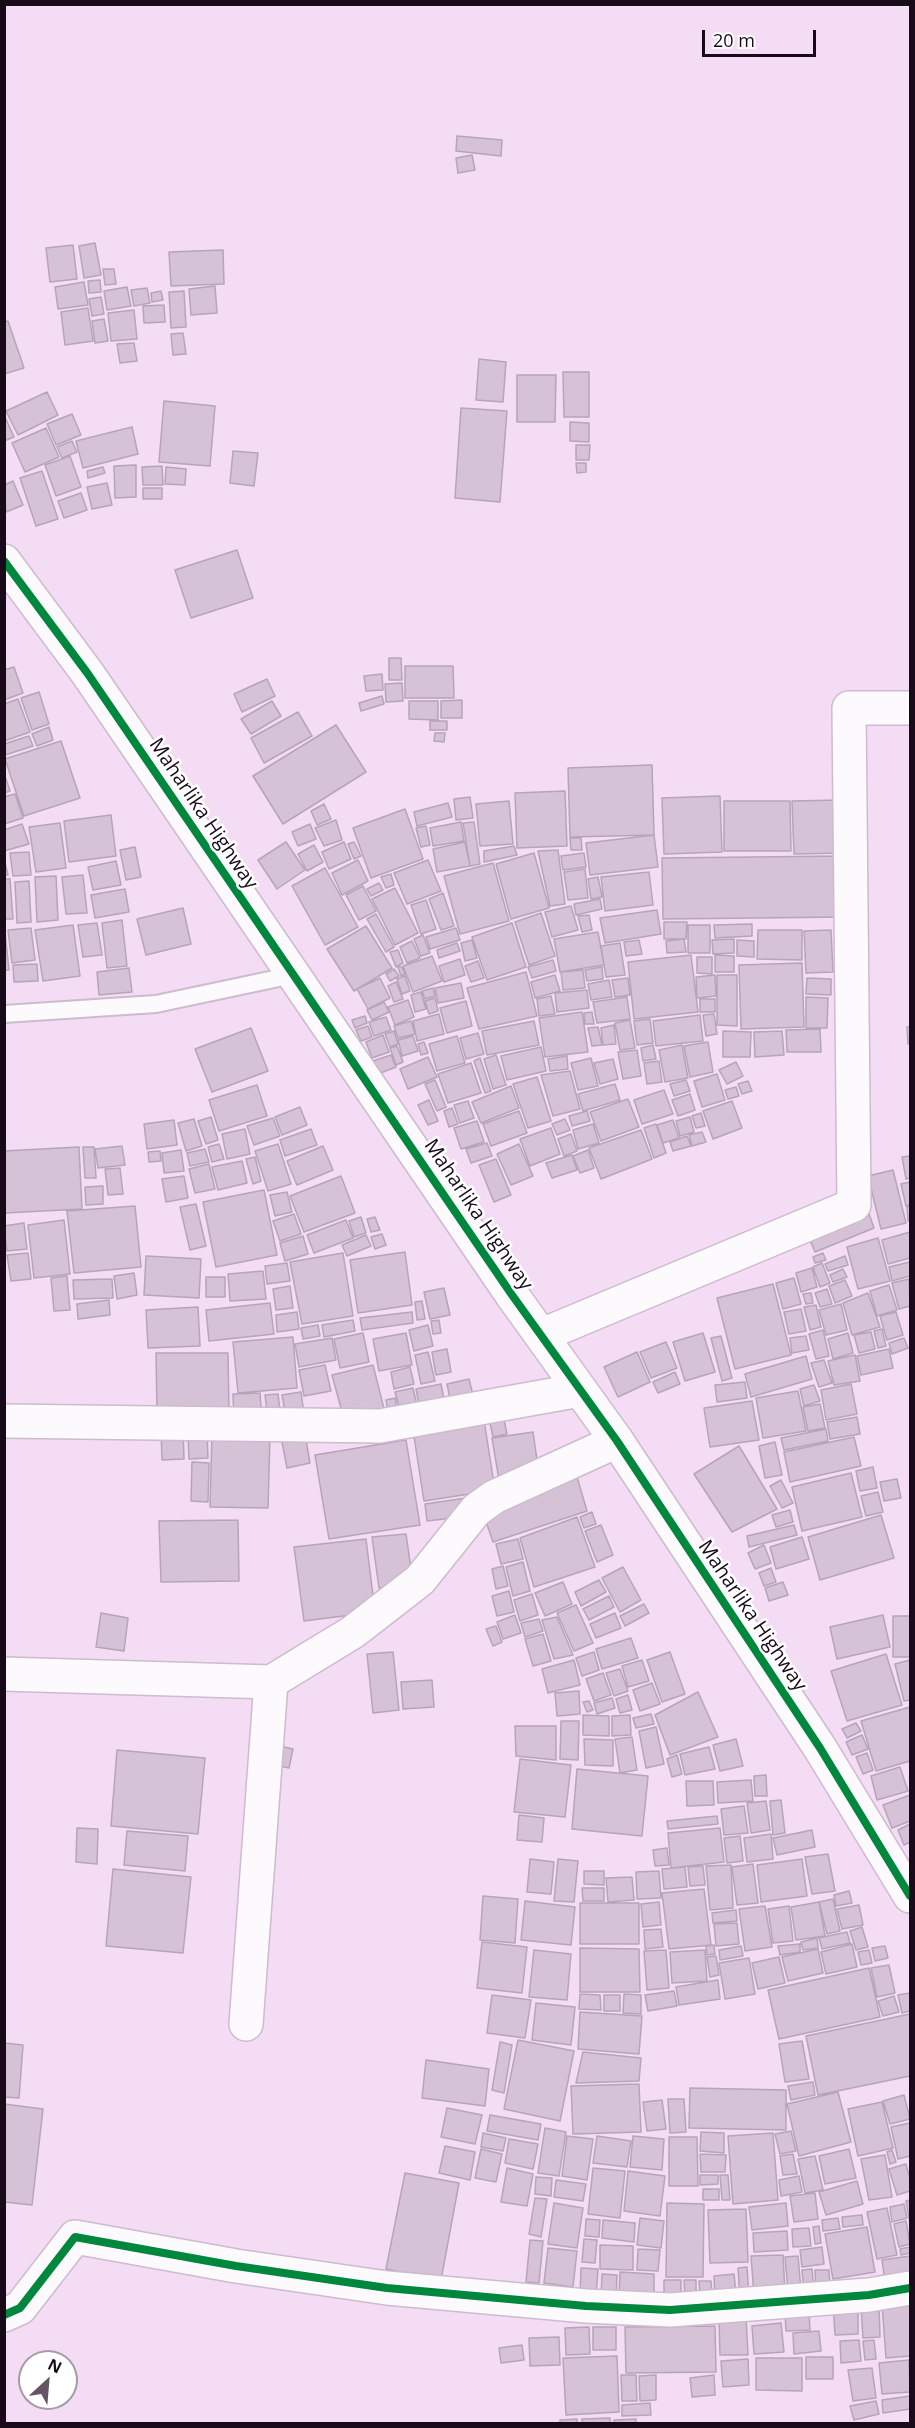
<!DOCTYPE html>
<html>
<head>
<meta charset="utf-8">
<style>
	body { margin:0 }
	#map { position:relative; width:915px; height:2428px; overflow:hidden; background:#f3dcf4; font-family:"Open Sans",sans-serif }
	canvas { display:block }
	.frame { position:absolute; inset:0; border:6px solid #190a1a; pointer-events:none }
	.north { position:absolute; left:18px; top:2350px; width:60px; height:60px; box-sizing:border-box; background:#fff; border:2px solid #a39da3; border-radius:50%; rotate:26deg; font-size:16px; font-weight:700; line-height:24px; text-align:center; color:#190a1a }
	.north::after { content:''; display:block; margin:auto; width:21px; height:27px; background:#655466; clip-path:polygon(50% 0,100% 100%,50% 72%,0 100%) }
	.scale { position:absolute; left:702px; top:30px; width:114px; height:27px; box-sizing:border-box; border:3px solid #190a1a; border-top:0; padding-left:8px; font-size:18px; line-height:21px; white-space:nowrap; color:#190a1a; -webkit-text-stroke:4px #fff; paint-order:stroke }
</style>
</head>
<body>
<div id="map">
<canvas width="915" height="2428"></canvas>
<div class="frame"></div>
<div class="north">N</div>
<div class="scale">20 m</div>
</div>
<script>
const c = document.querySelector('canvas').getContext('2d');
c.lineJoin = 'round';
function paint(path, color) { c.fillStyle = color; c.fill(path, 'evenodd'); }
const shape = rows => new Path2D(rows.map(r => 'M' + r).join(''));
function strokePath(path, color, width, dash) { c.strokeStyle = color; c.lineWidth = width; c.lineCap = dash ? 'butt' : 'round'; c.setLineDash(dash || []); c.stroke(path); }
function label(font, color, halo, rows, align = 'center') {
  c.font = font + ' "Open Sans",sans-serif'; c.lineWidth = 5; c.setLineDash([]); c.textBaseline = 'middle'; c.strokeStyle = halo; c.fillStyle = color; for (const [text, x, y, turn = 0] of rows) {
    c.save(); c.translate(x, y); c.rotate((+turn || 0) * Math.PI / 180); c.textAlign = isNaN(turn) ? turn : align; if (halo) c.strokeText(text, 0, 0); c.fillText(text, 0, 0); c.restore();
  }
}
const building = shape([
	[457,136,502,140,501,156,456,151,457,136],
	[472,155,475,170,458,173,456,158,472,155],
	[95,243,101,275,84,278,79,246,95,243],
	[73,245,77,279,50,282,46,248,73,245],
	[223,250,224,284,171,286,169,252,223,250],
	[103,269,114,269,116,284,105,285,103,269],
	[100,280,101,292,89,293,88,281,100,280],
	[84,282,88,305,58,309,55,287,84,282],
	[215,286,217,313,191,315,189,289,215,286],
	[127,287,131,306,107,310,104,291,127,287],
	[147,288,150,303,134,306,131,290,147,288],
	[161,291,163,300,152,302,151,293,161,291],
	[184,291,186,327,171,328,169,292,184,291],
	[101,297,104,314,92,316,89,299,101,297],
	[164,305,165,322,144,323,143,306,164,305],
	[88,308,93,341,65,345,61,312,88,308],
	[134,310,137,339,111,341,108,313,134,310],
	[104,319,108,341,95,343,92,321,104,319],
	[8,321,24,368,4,374,4,322,8,321],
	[183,333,186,354,173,355,171,334,183,333],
	[134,343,137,361,120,363,117,344,134,343],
	[479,359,506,362,503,402,476,400,479,359],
	[563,372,589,372,589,417,564,417,563,372],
	[517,375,556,375,555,422,517,422,517,375],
	[47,392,58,415,18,435,6,411,47,392],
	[164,401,215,406,210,466,159,462,164,401],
	[461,408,507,411,500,502,455,498,461,408],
	[72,414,81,435,56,445,47,424,72,414],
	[5,417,14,437,4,441,4,418,5,417],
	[570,422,589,423,589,442,570,441,570,422],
	[132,427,138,454,83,468,76,441,132,427],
	[46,428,59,457,25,472,12,443,46,428],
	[72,441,77,452,62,458,57,447,72,441],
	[576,445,590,445,589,460,576,460,576,445],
	[233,451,258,453,254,486,230,483,233,451],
	[70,456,81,487,56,496,45,465,70,456],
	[576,463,586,463,586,472,577,473,576,463],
	[136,465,136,497,115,498,114,466,136,465],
	[162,466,163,485,143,485,142,467,162,466],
	[103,467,105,473,88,478,87,471,103,467],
	[166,467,186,469,185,485,165,484,166,467],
	[42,471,58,519,36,526,20,478,42,471],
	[13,481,23,505,6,512,4,485,13,481],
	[107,483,112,505,92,509,87,487,107,483],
	[143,488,162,488,162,499,143,499,143,488],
	[81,493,87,510,64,518,58,501,81,493],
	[237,550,253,598,191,618,175,570,237,550],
	[389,658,401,658,402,680,389,680,389,658],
	[405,666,453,666,454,698,405,698,405,666],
	[14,667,23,693,4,700,4,670,14,667],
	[382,674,383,690,366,691,364,676,382,674],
	[267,679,275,696,242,712,234,694,267,679],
	[402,683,403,701,386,702,385,684,402,683],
	[39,692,49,724,32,730,21,698,39,692],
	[382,696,384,704,361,711,359,703,382,696],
	[18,699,30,732,4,741,4,704,18,699],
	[462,700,462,718,441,718,441,701,462,700],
	[272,701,281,716,251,734,241,719,272,701],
	[409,701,438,701,438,720,409,719,409,701],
	[298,712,312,736,264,763,251,738,298,712],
	[430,721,447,721,447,730,430,730,430,721],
	[336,725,366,772,283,824,253,776,336,725],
	[49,727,53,740,37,746,32,734,49,727],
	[435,733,445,733,444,742,434,741,435,733],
	[29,736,33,746,5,755,4,744,29,736],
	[61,741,80,798,24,816,5,759,61,741],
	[652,765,654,835,570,837,568,768,652,765],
	[4,773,10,791,4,793,4,773],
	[565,791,567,846,517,848,515,793,565,791],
	[15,794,23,818,4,824,4,797,15,794],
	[720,796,722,852,664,854,662,798,720,796],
	[470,797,473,818,456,820,454,799,470,797],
	[842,800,844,853,794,854,792,801,842,800],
	[509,801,513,844,480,846,476,804,509,801],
	[724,801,790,801,791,851,724,851,724,801],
	[448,803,452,817,417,826,414,812,448,803],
	[324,804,331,819,317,825,311,811,324,804],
	[405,809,423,859,371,878,353,828,405,809],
	[111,815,116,856,69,862,64,821,111,815],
	[336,820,342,840,324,846,315,828,336,820],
	[461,822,464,841,433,846,430,828,461,822],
	[474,822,480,864,470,866,463,823,474,822],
	[60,823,66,868,36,872,29,827,60,823],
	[22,824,29,844,4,851,4,830,22,824],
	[310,824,316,839,298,846,292,832,310,824],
	[426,826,430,845,421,847,416,828,426,826],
	[654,835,658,867,590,875,586,843,654,835],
	[570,838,581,838,582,850,571,850,570,838],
	[286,842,305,870,277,889,258,860,286,842],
	[344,842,351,859,329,869,322,852,344,842],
	[354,842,361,856,354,859,348,844,354,842],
	[465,842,470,866,437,872,433,849,465,842],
	[314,845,323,862,307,871,298,854,314,845],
	[514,846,517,855,484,862,484,851,514,846],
	[135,847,141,877,126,880,120,850,135,847],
	[558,850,565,904,550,906,538,851,558,850],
	[29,852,31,875,13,876,10,853,29,852],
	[534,853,549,908,511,919,496,864,534,853],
	[584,853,586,867,563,870,561,856,584,853],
	[844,856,845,917,663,919,662,858,844,856],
	[4,858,8,875,4,875,4,858],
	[358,860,368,881,342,895,332,873,358,860],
	[428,860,441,891,407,904,394,873,428,860],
	[116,861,121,885,93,890,88,867,116,861],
	[493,863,509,921,460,934,444,876,493,863],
	[325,868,358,927,325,945,292,886,325,868],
	[585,869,588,898,568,900,564,872,585,869],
	[649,872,653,905,605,911,601,877,649,872],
	[391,874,394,885,386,888,381,877,391,874],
	[83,875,87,913,66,914,62,877,83,875],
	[56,876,58,920,37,922,35,877,56,876],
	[598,877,602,897,591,899,588,879,598,877],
	[4,879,10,879,13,919,4,919,4,879],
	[29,881,31,922,17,923,15,882,29,881],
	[379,883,383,890,371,896,367,889,379,883],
	[363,886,376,911,359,920,346,895,363,886],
	[395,888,418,933,395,945,372,899,395,888],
	[125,889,129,912,95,918,91,895,125,889],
	[443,893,454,926,441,930,429,899,443,893],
	[600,899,602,909,576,915,574,904,600,899],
	[426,900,436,929,421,934,411,905,426,900],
	[571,906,578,930,552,937,545,912,571,906],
	[183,908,191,944,146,955,137,919,183,908],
	[657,910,661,934,605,943,600,918,657,910],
	[541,913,555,956,529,965,515,922,541,913],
	[376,914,394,947,386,952,367,919,376,914],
	[589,915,592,930,582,932,578,916,589,915],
	[122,920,127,966,107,968,102,923,122,920],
	[664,922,687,922,686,939,664,939,664,922],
	[4,923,9,970,4,970,4,923],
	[97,923,102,955,83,957,78,925,97,923],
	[512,923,526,967,487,980,472,937,512,923],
	[752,924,752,936,715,938,714,925,752,924],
	[73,925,80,976,43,981,35,930,73,925],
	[688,925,710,925,710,953,688,953,688,925],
	[366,926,392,968,354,991,327,949,366,926],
	[31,928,35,960,12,963,8,930,31,928],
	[456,928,460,940,430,949,426,937,456,928],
	[758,930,802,930,802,960,757,959,758,930],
	[831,930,833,972,806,973,804,931,831,930],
	[598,932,604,965,560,972,554,939,598,932],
	[423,935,430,953,421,956,414,939,423,935],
	[684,939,686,952,667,953,666,941,684,939],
	[734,939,734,953,713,954,712,940,734,939],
	[472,940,477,958,465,961,461,943,472,940],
	[639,940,642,954,626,956,624,942,639,940],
	[737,940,754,941,754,957,737,956,737,940],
	[412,941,420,958,407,963,400,947,412,941],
	[457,943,460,951,439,958,437,950,457,943],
	[620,943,625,975,606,977,601,946,620,943],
	[398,950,403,963,396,967,390,952,398,950],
	[691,955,698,1012,634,1019,628,962,691,955],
	[715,955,734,956,734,972,715,972,715,955],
	[432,956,442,981,413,992,403,966,432,956],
	[697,957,712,957,712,974,697,973,697,957],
	[460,959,465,975,444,982,439,966,460,959],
	[553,960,556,971,532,978,528,967,553,960],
	[478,961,484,978,471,982,465,966,478,961],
	[802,963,804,1027,741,1029,739,965,802,963],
	[37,964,38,981,14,982,13,965,37,964],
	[398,967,402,967,405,974,401,976,398,967],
	[602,967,603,979,587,981,585,970,602,967],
	[129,968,132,992,99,995,97,972,129,968],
	[394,969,399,976,390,981,386,974,394,969],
	[583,970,585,988,563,990,561,972,583,970],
	[526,972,537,1016,479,1029,467,988,526,972],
	[555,975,560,991,535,998,531,982,555,975],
	[715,975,716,996,697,998,696,977,715,975],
	[717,975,737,975,737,1026,717,1025,717,975],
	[405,976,410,991,402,994,397,979,405,976],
	[380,978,390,998,368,1009,357,989,380,978],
	[628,978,630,995,615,997,612,980,628,978],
	[807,978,831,979,831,995,806,994,807,978],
	[609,980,612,997,591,1000,588,984,609,980],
	[396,982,403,999,394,1002,388,986,396,982],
	[461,983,464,998,438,1003,435,988,461,983],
	[433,988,435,996,425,999,422,991,433,988],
	[587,990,589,1008,557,1012,555,993,587,990],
	[421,992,426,1009,415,1012,411,995,421,992],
	[551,996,555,1014,539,1016,537,999,551,996],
	[627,997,630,1019,597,1023,593,1002,627,997],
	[806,997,828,998,827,1028,806,1028,806,997],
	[435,998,438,1011,429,1014,425,1001,435,998],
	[700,999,715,999,715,1012,700,1012,700,999],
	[408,1000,414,1017,395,1025,388,1007,408,1000],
	[466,1001,472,1026,447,1033,440,1008,466,1001],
	[384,1002,389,1012,372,1020,367,1010,384,1002],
	[582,1012,588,1052,545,1057,539,1018,582,1012],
	[592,1012,594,1024,585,1024,584,1013,592,1012],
	[439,1014,444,1034,417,1041,413,1021,439,1014],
	[714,1014,717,1034,706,1036,703,1015,714,1014],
	[700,1015,703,1041,656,1046,653,1021,700,1015],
	[365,1016,367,1023,355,1028,352,1020,365,1016],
	[386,1017,391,1030,374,1036,369,1022,386,1017],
	[650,1019,653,1043,637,1045,634,1021,650,1019],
	[630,1020,635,1048,620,1050,615,1023,630,1020],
	[411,1021,415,1034,398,1038,394,1026,411,1021],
	[534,1021,539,1045,487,1055,482,1031,534,1021],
	[614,1025,616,1044,603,1045,601,1028,614,1025],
	[368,1026,372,1037,361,1041,356,1030,368,1026],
	[598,1027,602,1045,592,1046,588,1028,598,1027],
	[907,1027,910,1027,910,1044,908,1044,907,1027],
	[251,1028,268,1071,212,1092,195,1049,251,1028],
	[820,1029,821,1052,787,1052,786,1030,820,1029],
	[394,1031,398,1044,390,1047,385,1034,394,1031],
	[723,1031,751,1032,750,1057,723,1057,723,1031],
	[782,1031,784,1055,755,1057,754,1032,782,1031],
	[478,1033,484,1054,466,1059,460,1038,478,1033],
	[383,1035,389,1052,372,1058,366,1042,383,1035],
	[413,1036,418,1051,402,1056,398,1040,413,1036],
	[457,1036,465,1063,437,1071,429,1044,457,1036],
	[424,1042,428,1053,421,1055,418,1044,424,1042],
	[708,1042,713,1072,690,1077,684,1046,708,1042],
	[653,1045,656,1059,643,1061,641,1048,653,1045],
	[682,1045,688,1078,665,1082,659,1050,682,1045],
	[397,1046,403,1062,396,1065,390,1048,397,1046],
	[541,1047,546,1071,507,1080,501,1056,541,1047],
	[637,1050,641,1076,623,1079,618,1052,637,1050],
	[391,1055,396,1067,378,1074,373,1061,391,1055],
	[496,1055,506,1085,493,1089,484,1059,496,1055],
	[567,1056,568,1069,550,1071,548,1059,567,1056],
	[428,1057,437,1077,408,1089,400,1069,428,1057],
	[480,1058,491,1091,485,1093,474,1061,480,1058],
	[591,1058,598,1086,578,1090,571,1063,591,1058],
	[613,1059,618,1079,600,1084,594,1063,613,1059],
	[659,1061,662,1082,647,1084,644,1063,659,1061],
	[736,1062,743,1076,727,1084,719,1070,736,1062],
	[471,1063,481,1093,448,1103,438,1074,471,1063],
	[570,1071,580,1109,553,1116,541,1075,570,1071],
	[717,1074,725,1100,702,1107,694,1081,717,1074],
	[537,1077,551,1121,528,1128,513,1084,537,1077],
	[435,1080,446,1107,437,1111,425,1084,435,1080],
	[686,1080,690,1091,674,1096,670,1084,686,1080],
	[748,1081,752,1091,742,1094,738,1084,748,1081],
	[615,1084,620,1100,583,1111,578,1094,615,1084],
	[257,1085,267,1116,219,1131,209,1100,257,1085],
	[511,1086,519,1108,481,1123,472,1102,511,1086],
	[736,1087,739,1096,728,1099,725,1090,736,1087],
	[664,1090,673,1114,642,1124,634,1100,664,1090],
	[690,1094,695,1110,678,1116,672,1100,690,1094],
	[628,1099,639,1127,601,1141,590,1112,628,1099],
	[429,1100,438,1121,428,1125,418,1105,429,1100],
	[468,1101,474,1118,460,1123,454,1105,468,1101],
	[732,1101,742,1128,713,1139,703,1111,732,1101],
	[300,1107,307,1125,282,1135,275,1117,300,1107],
	[452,1108,458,1124,449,1127,444,1111,452,1108],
	[519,1111,527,1133,491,1146,483,1124,519,1111],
	[587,1111,590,1121,572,1126,569,1116,587,1111],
	[701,1113,705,1126,696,1128,692,1116,701,1113],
	[211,1117,218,1140,206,1144,198,1121,211,1117],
	[690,1117,694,1132,680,1136,676,1121,690,1117],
	[273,1118,280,1136,254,1145,247,1126,273,1118],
	[194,1119,202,1146,186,1151,178,1123,194,1119],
	[565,1119,570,1130,557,1135,552,1124,565,1119],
	[174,1120,177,1145,147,1149,144,1124,174,1120],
	[673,1120,679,1138,663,1143,657,1125,673,1120],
	[477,1121,484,1142,461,1149,454,1128,477,1121],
	[593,1124,599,1143,578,1149,573,1130,593,1124],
	[656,1124,666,1153,654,1158,644,1128,656,1124],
	[551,1128,560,1154,530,1166,520,1139,551,1128],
	[245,1129,250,1154,227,1159,222,1134,245,1129],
	[311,1129,317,1145,285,1156,280,1140,311,1129],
	[641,1130,652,1159,601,1179,589,1148,641,1130],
	[702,1132,706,1142,692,1146,689,1135,702,1132],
	[571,1134,577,1151,564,1156,558,1139,571,1134],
	[687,1136,691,1146,673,1151,670,1142,687,1136],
	[487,1143,492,1156,471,1163,466,1149,487,1143],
	[219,1144,224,1159,212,1162,208,1147,219,1144],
	[278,1144,291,1184,268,1191,255,1151,278,1144],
	[519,1144,533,1176,511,1185,497,1154,519,1144],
	[122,1146,125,1165,98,1168,95,1149,122,1146],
	[323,1146,333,1170,297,1185,287,1161,323,1146],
	[79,1147,82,1209,4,1213,4,1151,79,1147],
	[83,1147,94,1147,96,1178,85,1178,83,1147],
	[205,1149,209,1162,190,1166,187,1153,205,1149],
	[181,1150,184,1171,164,1173,162,1153,181,1150],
	[588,1150,594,1168,580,1173,573,1156,588,1150],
	[160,1151,161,1161,149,1162,148,1152,160,1151],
	[572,1155,577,1170,552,1178,546,1163,572,1155],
	[910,1156,910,1178,906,1179,902,1157,910,1156],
	[255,1157,261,1181,253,1184,246,1159,255,1157],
	[496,1159,511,1195,494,1202,479,1165,496,1159],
	[242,1161,247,1183,218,1190,212,1167,242,1161],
	[209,1164,215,1189,195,1193,189,1169,209,1164],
	[120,1168,123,1194,108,1195,105,1169,120,1168],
	[893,1170,906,1223,881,1229,868,1176,893,1170],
	[184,1176,188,1198,166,1202,162,1179,184,1176],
	[341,1176,355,1213,304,1232,290,1196,341,1176],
	[910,1182,910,1205,906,1206,901,1184,910,1182],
	[103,1186,103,1204,86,1205,85,1187,103,1186],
	[264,1190,277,1255,216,1267,203,1202,264,1190],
	[287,1192,292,1212,275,1216,270,1195,287,1192],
	[196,1204,206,1246,190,1250,180,1207,196,1204],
	[135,1206,141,1267,74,1273,67,1211,135,1206],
	[910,1206,910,1220,908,1221,907,1207,910,1206],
	[868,1211,874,1228,815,1252,808,1235,868,1211],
	[294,1214,301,1234,280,1241,273,1221,294,1214],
	[361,1217,366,1233,354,1237,349,1221,361,1217],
	[375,1217,380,1230,371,1232,367,1219,375,1217],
	[64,1220,70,1274,34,1278,28,1225,64,1220],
	[346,1220,353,1238,314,1253,307,1235,346,1220],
	[24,1223,27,1249,7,1251,4,1226,24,1223],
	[910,1232,910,1258,888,1264,882,1240,910,1232],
	[382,1234,386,1245,375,1249,371,1237,382,1234],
	[366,1235,371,1246,347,1256,342,1245,366,1235],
	[303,1236,308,1254,285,1261,280,1243,303,1236],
	[878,1238,890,1281,858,1289,847,1247,878,1238],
	[405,1252,412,1305,358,1313,350,1260,405,1252],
	[28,1253,31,1279,11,1281,7,1255,28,1253],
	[343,1253,353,1316,302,1324,290,1262,343,1253],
	[823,1253,826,1260,815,1263,813,1257,823,1253],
	[146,1256,201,1259,199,1298,144,1295,146,1256],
	[845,1256,848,1265,828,1271,825,1264,845,1256],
	[910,1262,910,1276,892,1281,889,1267,910,1262],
	[287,1263,290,1281,267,1284,265,1266,287,1263],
	[822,1263,830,1283,820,1287,813,1267,822,1263],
	[812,1268,817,1287,801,1292,796,1273,812,1268],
	[843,1269,847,1277,833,1282,830,1275,843,1269],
	[263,1271,266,1299,230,1301,228,1274,263,1271],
	[134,1273,137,1295,117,1299,114,1276,134,1273],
	[67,1276,70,1310,54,1311,51,1278,67,1276],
	[206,1277,225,1277,225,1297,206,1297,206,1277],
	[794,1278,801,1304,783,1309,776,1283,794,1278],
	[112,1279,113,1298,74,1299,73,1280,112,1279],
	[909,1279,910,1306,899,1309,892,1283,909,1279],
	[845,1280,852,1296,835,1303,829,1286,845,1280],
	[773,1284,791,1355,735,1369,717,1298,773,1284],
	[889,1285,897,1310,877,1316,870,1291,889,1285],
	[290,1286,293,1308,276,1310,273,1289,290,1286],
	[444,1288,450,1315,430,1319,424,1292,444,1288],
	[827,1289,832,1304,820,1307,815,1293,827,1289],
	[811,1293,813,1303,806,1304,803,1294,811,1293],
	[868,1293,880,1327,852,1335,843,1303,868,1293],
	[109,1300,110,1315,78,1319,77,1304,109,1300],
	[422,1301,425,1319,417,1320,415,1302,422,1301],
	[270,1303,274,1334,209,1341,206,1310,270,1303],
	[841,1304,847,1330,826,1335,819,1310,841,1304],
	[816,1305,821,1327,810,1330,804,1307,816,1305],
	[198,1307,200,1346,148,1348,146,1310,198,1307],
	[801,1309,806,1331,789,1334,784,1312,801,1309],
	[297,1312,299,1329,277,1332,276,1315,297,1312],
	[412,1312,413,1323,362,1330,360,1318,412,1312],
	[896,1312,903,1335,887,1340,880,1316,896,1312],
	[353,1320,355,1331,324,1337,322,1325,353,1320],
	[439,1320,441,1333,433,1334,431,1321,439,1320],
	[318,1325,320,1336,303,1339,301,1328,318,1325],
	[428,1325,433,1346,414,1351,409,1330,428,1325],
	[882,1329,886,1346,878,1348,874,1331,882,1329],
	[823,1330,829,1356,816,1359,809,1334,823,1330],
	[871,1332,875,1349,859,1353,854,1335,871,1332],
	[363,1333,369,1362,340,1368,334,1339,363,1333],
	[406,1333,412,1365,379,1371,373,1339,406,1333],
	[703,1333,715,1372,685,1381,673,1342,703,1333],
	[848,1333,853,1353,833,1359,828,1339,848,1333],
	[721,1336,732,1378,722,1381,711,1338,721,1336],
	[806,1336,809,1350,792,1353,790,1338,806,1336],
	[293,1337,297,1388,238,1393,233,1342,293,1337],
	[332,1338,336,1360,299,1367,295,1344,332,1338],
	[904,1338,908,1348,892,1354,889,1343,904,1338],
	[666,1342,677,1368,651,1378,640,1352,666,1342],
	[447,1349,451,1372,436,1375,432,1352,447,1349],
	[889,1349,893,1368,861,1375,857,1356,889,1349],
	[428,1352,435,1381,421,1384,415,1355,428,1352],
	[637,1352,650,1382,618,1397,604,1367,637,1352],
	[156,1353,228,1353,229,1414,157,1414,156,1353],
	[855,1355,860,1381,834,1385,828,1361,855,1355],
	[806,1356,812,1379,751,1397,745,1374,806,1356],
	[824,1360,832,1383,819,1387,811,1363,824,1360],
	[325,1365,331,1391,304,1396,299,1370,325,1365],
	[373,1365,385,1413,345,1423,332,1375,373,1365],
	[410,1367,414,1384,394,1389,391,1372,410,1367],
	[675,1372,680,1384,658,1393,653,1382,675,1372],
	[469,1379,475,1403,452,1408,447,1384,469,1379],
	[745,1382,747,1398,717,1402,715,1385,745,1382],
	[441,1384,446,1410,421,1414,416,1389,441,1384],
	[851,1384,857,1414,826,1420,821,1390,851,1384],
	[814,1385,820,1401,804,1406,800,1389,814,1385],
	[413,1388,419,1414,402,1418,395,1392,413,1388],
	[798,1391,806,1431,763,1438,756,1398,798,1391],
	[301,1392,304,1414,286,1417,282,1395,301,1392],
	[260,1393,262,1420,234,1421,233,1394,260,1393],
	[278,1394,281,1418,268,1419,265,1395,278,1394],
	[395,1398,398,1414,389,1416,386,1400,395,1398],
	[752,1401,759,1440,710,1447,704,1408,752,1401],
	[820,1404,825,1428,808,1431,803,1407,820,1404],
	[503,1415,507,1434,493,1437,489,1418,503,1415],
	[857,1417,860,1434,830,1439,827,1422,857,1417],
	[484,1420,495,1490,424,1501,413,1430,484,1420],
	[304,1429,310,1463,287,1468,280,1432,304,1429],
	[826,1429,828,1441,784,1450,781,1438,826,1429],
	[183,1430,184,1459,162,1460,161,1431,183,1430],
	[207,1432,208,1458,189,1459,188,1433,207,1432],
	[533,1432,539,1474,499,1480,492,1438,533,1432],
	[212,1433,270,1435,268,1508,210,1507,212,1433],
	[854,1437,861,1466,790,1482,784,1452,854,1437],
	[406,1440,420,1525,329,1539,315,1455,406,1440],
	[775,1442,782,1475,765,1478,759,1446,775,1442],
	[739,1446,777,1509,732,1532,694,1474,739,1446],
	[192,1462,209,1463,208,1502,191,1501,192,1462],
	[873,1467,877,1488,860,1491,856,1471,873,1467],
	[851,1473,862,1517,802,1531,792,1487,851,1473],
	[577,1477,587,1511,493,1542,481,1507,577,1477],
	[897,1479,901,1498,884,1501,880,1482,897,1479],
	[781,1480,793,1503,782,1508,770,1486,781,1480],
	[878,1492,883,1512,866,1516,861,1496,878,1492],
	[466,1498,469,1516,427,1521,425,1504,466,1498],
	[790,1510,793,1522,776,1527,772,1515,790,1510],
	[592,1512,596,1524,584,1528,580,1517,592,1512],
	[881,1515,894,1558,820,1580,808,1537,881,1515],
	[577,1517,595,1567,534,1587,520,1538,577,1517],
	[238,1520,239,1581,161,1582,159,1521,238,1520],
	[601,1525,613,1555,597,1562,585,1531,601,1525],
	[794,1525,797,1535,749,1547,747,1536,794,1525],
	[406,1534,413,1583,379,1588,372,1537,406,1534],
	[802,1537,809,1559,776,1569,770,1547,802,1537],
	[366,1539,375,1612,304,1621,294,1547,366,1539],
	[518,1539,523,1559,501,1564,496,1544,518,1539],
	[764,1545,771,1563,755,1569,748,1553,764,1545],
	[523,1562,530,1591,513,1596,506,1567,523,1562],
	[503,1566,508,1586,496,1589,492,1569,503,1566],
	[623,1567,641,1600,620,1612,602,1578,623,1567],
	[771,1568,776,1582,764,1586,759,1573,771,1568],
	[599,1580,606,1592,581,1606,575,1592,599,1580],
	[563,1582,572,1604,545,1616,535,1593,563,1582],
	[783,1582,788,1595,769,1601,765,1588,783,1582],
	[509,1591,514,1612,497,1616,492,1596,509,1591],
	[532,1594,538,1615,520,1621,514,1600,532,1594],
	[609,1596,614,1607,589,1620,583,1609,609,1596],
	[644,1604,649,1613,625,1626,620,1616,644,1604],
	[576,1605,593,1643,574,1651,557,1613,576,1605],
	[101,1613,128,1618,124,1651,96,1647,101,1613],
	[615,1613,621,1628,596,1638,590,1624,615,1613],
	[515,1615,521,1633,503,1639,497,1622,515,1615],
	[883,1615,890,1647,837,1659,830,1627,883,1615],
	[893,1616,910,1616,910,1657,893,1657,893,1616],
	[557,1617,573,1655,554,1659,542,1620,557,1617],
	[539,1619,543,1631,525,1637,521,1623,539,1619],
	[496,1626,502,1642,493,1646,486,1629,496,1626],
	[543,1634,551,1661,533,1666,525,1639,543,1634],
	[631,1638,638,1658,602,1669,596,1649,631,1638],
	[393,1652,399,1710,373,1713,367,1654,393,1652],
	[594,1652,599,1670,582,1676,576,1658,594,1652],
	[670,1652,685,1694,662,1702,647,1660,670,1652],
	[886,1654,902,1705,847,1721,831,1671,886,1654],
	[574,1660,580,1685,548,1693,542,1669,574,1660],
	[642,1660,649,1681,628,1687,622,1666,642,1660],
	[910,1660,910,1700,904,1701,895,1664,910,1660],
	[620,1669,628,1691,614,1696,606,1673,620,1669],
	[603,1673,611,1695,594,1701,586,1679,603,1673],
	[432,1680,434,1707,403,1709,401,1682,432,1680],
	[652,1683,660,1704,640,1711,633,1690,652,1683],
	[579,1691,580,1714,557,1716,555,1693,579,1691],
	[698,1692,718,1737,670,1755,655,1715,698,1692],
	[628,1695,632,1710,620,1713,616,1699,628,1695],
	[612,1698,615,1708,597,1714,594,1703,612,1698],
	[589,1701,593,1710,587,1712,583,1702,589,1701],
	[910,1707,910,1761,876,1771,861,1721,910,1707],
	[651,1714,654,1724,636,1728,633,1718,651,1714],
	[583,1715,609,1716,609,1736,583,1735,583,1715],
	[630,1715,631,1735,612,1736,612,1716,630,1715],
	[561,1721,579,1721,578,1760,560,1759,561,1721],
	[856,1723,861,1731,847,1738,842,1729,856,1723],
	[515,1726,556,1726,556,1760,516,1756,515,1726],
	[656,1727,664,1764,646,1768,639,1731,656,1727],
	[862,1735,868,1749,852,1755,846,1742,862,1735],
	[632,1737,637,1770,620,1773,615,1739,632,1737],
	[584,1739,613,1740,613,1766,585,1765,584,1739],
	[736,1739,743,1766,720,1771,713,1745,736,1739],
	[275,1745,293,1749,289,1768,271,1764,275,1745],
	[709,1747,715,1769,685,1775,680,1754,709,1747],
	[117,1750,205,1758,198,1834,111,1826,117,1750],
	[867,1753,873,1770,863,1774,856,1757,867,1753],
	[677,1755,682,1774,672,1777,667,1759,677,1755],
	[520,1759,571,1765,565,1817,514,1812,520,1759],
	[900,1767,908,1791,877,1800,871,1776,900,1767],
	[577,1769,648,1776,642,1836,572,1829,577,1769],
	[766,1775,767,1796,755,1796,754,1776,766,1775],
	[751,1780,753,1801,718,1803,717,1782,751,1780],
	[686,1781,713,1781,714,1805,687,1806,686,1781],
	[910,1795,910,1821,892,1828,883,1805,910,1795],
	[781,1800,785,1833,773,1835,770,1801,781,1800],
	[766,1801,770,1830,751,1833,747,1803,766,1801],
	[744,1806,748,1833,724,1835,721,1809,744,1806],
	[519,1815,544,1818,542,1842,517,1840,519,1815],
	[717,1816,718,1824,668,1829,667,1821,717,1816],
	[910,1824,910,1842,904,1845,898,1830,910,1824],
	[77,1828,98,1829,97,1864,76,1862,77,1828],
	[720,1828,724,1862,671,1868,668,1833,720,1828],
	[812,1830,815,1847,777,1855,773,1838,812,1830],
	[127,1831,188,1836,185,1871,124,1865,127,1831],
	[771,1834,773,1859,747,1862,744,1838,771,1834],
	[740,1836,743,1861,727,1863,724,1838,740,1836],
	[667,1848,669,1865,655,1866,653,1850,667,1848],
	[828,1854,835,1891,812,1894,805,1857,828,1854],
	[530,1859,554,1862,551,1894,527,1892,530,1859],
	[558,1859,578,1861,574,1902,554,1901,558,1859],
	[802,1859,807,1896,761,1902,757,1865,802,1859],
	[753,1864,758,1903,737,1905,732,1867,753,1864],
	[731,1865,733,1908,710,1910,706,1866,731,1865],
	[703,1866,705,1885,690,1886,688,1867,703,1866],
	[685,1867,687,1887,664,1889,662,1869,685,1867],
	[113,1869,191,1877,183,1953,106,1946,113,1869],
	[584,1871,604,1871,604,1885,584,1884,584,1871],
	[659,1871,661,1898,637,1899,636,1872,659,1871],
	[632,1877,634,1900,608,1902,606,1878,632,1877],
	[582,1888,604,1888,604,1901,583,1901,582,1888],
	[704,1889,711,1945,669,1949,662,1893,704,1889],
	[849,1891,852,1903,836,1906,834,1895,849,1891],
	[483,1896,518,1899,515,1943,480,1940,483,1896],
	[833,1899,840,1931,827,1934,819,1902,833,1899],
	[525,1901,575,1907,571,1945,521,1940,525,1901],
	[659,1902,661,1925,643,1927,641,1904,659,1902],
	[819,1902,825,1936,796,1940,791,1907,819,1902],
	[580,1903,639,1903,639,1944,580,1944,580,1903],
	[859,1905,863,1925,842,1929,837,1909,859,1905],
	[765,1906,772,1947,745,1951,739,1909,765,1906],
	[789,1906,793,1941,773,1943,768,1909,789,1906],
	[736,1910,737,1921,713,1923,712,1913,736,1910],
	[737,1923,739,1944,716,1946,714,1924,737,1923],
	[862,1927,868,1947,856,1950,850,1931,862,1927],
	[661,1929,663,1947,645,1949,644,1930,661,1929],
	[847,1932,850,1943,822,1949,819,1938,847,1932],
	[817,1938,818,1948,803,1950,801,1942,817,1938],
	[482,1942,527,1947,522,1993,477,1988,482,1942],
	[800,1944,800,1952,780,1955,778,1946,800,1944],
	[852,1944,857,1967,826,1974,821,1952,852,1944],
	[714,1945,715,1954,707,1955,706,1946,714,1945],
	[741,1946,743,1956,720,1960,719,1950,741,1946],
	[885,1946,888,1958,875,1961,872,1948,885,1946],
	[580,1948,639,1949,640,1992,580,1992,580,1948],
	[818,1949,823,1973,788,1981,782,1957,818,1949],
	[534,1950,571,1954,567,2000,529,1997,534,1950],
	[666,1950,669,1988,647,1990,644,1951,666,1950],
	[705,1950,707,1981,672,1983,670,1952,705,1950],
	[869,1950,872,1963,861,1965,858,1952,869,1950],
	[716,1956,719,1975,710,1977,707,1957,716,1956],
	[779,1957,785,1983,758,1989,752,1963,779,1957],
	[749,1958,755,1994,725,1999,719,1963,749,1958],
	[889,1965,895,1993,877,1997,871,1968,889,1965],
	[869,1968,880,2017,779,2039,768,1990,869,1968],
	[718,1980,720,1999,679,2005,676,1987,718,1980],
	[674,1991,677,2006,648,2011,645,1995,674,1991],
	[910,1993,910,2011,902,2013,898,1995,910,1993],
	[580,1994,600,1995,601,2010,579,2009,580,1994],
	[624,1994,641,1995,641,2014,623,2013,624,1994],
	[492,1995,531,2000,525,2038,487,2033,492,1995],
	[604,1995,620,1995,620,2011,604,2011,604,1995],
	[894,1996,899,2012,883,2016,878,2001,894,1996],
	[536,2003,575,2007,571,2045,532,2040,536,2003],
	[580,2012,642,2016,639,2054,578,2049,580,2012],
	[910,2014,910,2076,818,2095,806,2036,910,2014],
	[518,2040,574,2051,560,2121,504,2109,518,2040],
	[802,2041,809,2079,785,2082,779,2044,802,2041],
	[500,2042,512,2045,504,2093,492,2090,500,2042],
	[4,2043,23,2045,19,2098,4,2097,4,2043],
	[583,2052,641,2058,639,2081,576,2083,583,2052],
	[426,2060,489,2069,485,2106,422,2098,426,2060],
	[813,2082,815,2095,791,2100,788,2086,813,2082],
	[639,2084,641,2132,573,2134,571,2086,639,2084],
	[690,2088,786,2090,786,2130,689,2128,690,2088],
	[838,2092,851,2142,799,2156,787,2104,838,2092],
	[904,2095,910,2119,890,2124,883,2101,904,2095],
	[668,2099,684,2099,686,2132,670,2133,668,2099],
	[662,2100,666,2129,647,2131,643,2102,662,2100],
	[882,2102,893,2148,858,2156,848,2109,882,2102],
	[4,2104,43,2109,32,2205,4,2202,4,2104],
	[447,2108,482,2115,475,2144,441,2137,447,2108],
	[490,2115,541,2124,538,2140,487,2131,490,2115],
	[910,2123,910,2156,898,2159,891,2127,910,2123],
	[545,2128,566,2132,559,2176,538,2173,545,2128],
	[791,2131,796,2151,780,2154,775,2134,791,2131],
	[701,2132,724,2133,724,2153,700,2151,701,2132],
	[483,2133,506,2138,503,2151,481,2147,483,2133],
	[773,2133,778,2200,733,2204,728,2136,773,2133],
	[567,2136,593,2139,587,2180,562,2176,567,2136],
	[597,2136,631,2141,627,2167,593,2163,597,2136],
	[633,2136,664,2139,662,2170,630,2167,633,2136],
	[669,2137,697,2137,698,2186,669,2186,669,2137],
	[509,2139,538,2144,533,2169,505,2163,509,2139],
	[445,2146,475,2152,470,2180,439,2173,445,2146],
	[481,2149,502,2154,496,2182,475,2178,481,2149],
	[849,2149,856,2178,825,2184,819,2156,849,2149],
	[892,2150,896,2162,890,2164,887,2152,892,2150],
	[700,2154,726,2155,725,2172,701,2172,700,2154],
	[793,2154,797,2174,783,2175,780,2156,793,2154],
	[885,2155,892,2197,869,2200,861,2159,885,2155],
	[815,2156,823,2190,805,2193,798,2159,815,2156],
	[906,2164,910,2179,910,2191,897,2195,889,2169,906,2164],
	[507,2168,533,2174,527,2206,501,2202,507,2168],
	[593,2168,625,2171,620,2218,588,2214,593,2168],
	[628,2171,665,2176,660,2216,624,2211,628,2171],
	[405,2173,459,2183,441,2280,386,2269,405,2173],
	[700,2175,718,2175,718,2184,700,2185,700,2175],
	[720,2175,728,2175,730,2200,722,2200,720,2175],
	[799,2176,802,2192,781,2196,779,2180,799,2176],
	[536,2177,552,2178,551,2196,535,2194,536,2177],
	[556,2180,586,2184,583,2201,554,2197,556,2180],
	[857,2181,863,2204,826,2215,819,2192,857,2181],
	[703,2189,719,2189,719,2200,703,2200,703,2189],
	[815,2193,818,2219,794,2222,790,2196,815,2193],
	[535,2198,547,2199,541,2237,529,2234,535,2198],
	[910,2200,910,2223,906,2201,910,2200],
	[554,2203,583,2208,577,2248,548,2244,554,2203],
	[667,2203,704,2204,703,2277,666,2277,667,2203],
	[786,2203,788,2226,752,2230,749,2207,786,2203],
	[904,2204,907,2218,892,2222,890,2207,904,2204],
	[887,2208,897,2255,877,2259,867,2212,887,2208],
	[746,2209,748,2262,710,2263,708,2210,746,2209],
	[862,2215,863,2225,843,2227,842,2217,862,2215],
	[640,2218,664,2221,661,2248,637,2245,640,2218],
	[838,2218,840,2229,823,2231,822,2220,838,2218],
	[586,2219,600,2220,599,2237,585,2236,586,2219],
	[603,2220,635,2223,634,2242,602,2238,603,2220],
	[906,2221,910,2244,899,2247,894,2224,906,2221],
	[819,2226,821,2243,815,2244,813,2227,819,2226],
	[867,2227,875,2272,833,2279,825,2234,867,2227],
	[809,2228,811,2246,793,2247,792,2229,809,2228],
	[787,2231,788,2250,754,2252,753,2233,787,2231],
	[584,2239,597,2240,595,2263,582,2262,584,2239],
	[530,2240,543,2241,539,2283,526,2282,530,2240],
	[600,2245,633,2246,633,2270,600,2269,600,2245],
	[822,2247,824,2264,802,2267,800,2250,822,2247],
	[910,2247,910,2253,901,2255,900,2249,910,2247],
	[548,2248,577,2251,573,2287,544,2283,548,2248],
	[638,2249,660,2250,658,2271,637,2270,638,2249],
	[783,2255,785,2293,754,2295,751,2256,783,2255],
	[798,2256,801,2290,788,2291,785,2257,798,2256],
	[910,2256,910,2277,885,2281,882,2260,910,2256],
	[747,2267,749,2296,740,2297,738,2268,747,2267],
	[581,2268,598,2269,596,2296,580,2295,581,2268],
	[812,2269,814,2291,804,2291,802,2270,812,2269],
	[815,2270,829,2270,830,2289,816,2289,815,2270],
	[620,2272,654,2274,654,2299,619,2298,620,2272],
	[602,2274,617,2275,616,2298,601,2297,602,2274],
	[734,2274,736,2294,715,2296,714,2276,734,2274],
	[664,2280,681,2280,681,2298,664,2298,664,2280],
	[684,2280,696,2280,696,2295,685,2295,684,2280],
	[699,2281,711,2281,712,2294,700,2295,699,2281],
	[910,2302,910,2356,886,2358,882,2304,910,2302],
	[833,2304,858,2304,858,2334,835,2335,833,2304],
	[879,2305,880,2337,863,2338,861,2306,879,2305],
	[809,2312,810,2330,786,2331,785,2313,809,2312],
	[746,2318,748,2355,720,2355,719,2319,746,2318],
	[781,2323,784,2352,754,2354,752,2326,781,2323],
	[715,2326,716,2372,626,2373,625,2327,715,2326],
	[589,2327,590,2354,566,2355,565,2328,589,2327],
	[593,2327,616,2327,616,2350,593,2350,593,2327],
	[819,2331,821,2351,794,2354,793,2333,819,2331],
	[559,2337,560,2365,530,2366,529,2338,559,2337],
	[859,2340,861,2361,841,2363,840,2341,859,2340],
	[874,2340,876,2359,865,2360,863,2341,874,2340],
	[522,2345,524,2360,501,2363,499,2348,522,2345],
	[617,2356,619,2412,566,2415,563,2358,617,2356],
	[806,2357,833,2357,833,2379,806,2379,806,2357],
	[756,2358,802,2358,802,2391,756,2390,756,2358],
	[748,2359,749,2385,723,2387,721,2361,748,2359],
	[909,2360,910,2392,882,2394,879,2363,909,2360],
	[872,2368,876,2398,853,2401,848,2370,872,2368],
	[621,2375,636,2375,637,2401,622,2401,621,2375],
	[656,2375,656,2400,640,2401,639,2376,656,2375],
	[714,2375,715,2395,692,2397,690,2378,714,2375],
	[910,2396,910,2409,883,2413,882,2400,910,2396],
	[876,2401,879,2414,854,2420,850,2406,876,2401],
	[650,2403,651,2415,622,2416,622,2405,650,2403],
	[610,2418,610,2424,582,2424,582,2419,610,2418],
	[577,2419,577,2424,560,2424,560,2420,577,2419],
	[636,2419,636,2424,614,2424,614,2420,636,2419]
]);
const service = shape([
	[4,1014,156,1004,293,975]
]);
const minor = shape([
	[542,1335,854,1205,849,708,910,708],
	[4,1421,380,1426,580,1390],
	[4,1674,271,1682,353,1632,420,1580,476,1510,494,1497,617,1441],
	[246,2024,271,1682],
	[4,2315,20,2308,75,2237,236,2266,387,2288,586,2306,670,2310,869,2295,910,2288]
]);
const trunk = shape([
	[4,561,88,674,512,1295,617,1441,820,1748,910,1896]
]);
const cycleway = shape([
	[4,561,88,674,512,1295,617,1441,820,1748,910,1896],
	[4,2315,20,2308,75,2237,236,2266,387,2288,586,2306,670,2310,869,2295,910,2288]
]);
const streetNames = [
	["Maharlika Highway",203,814,56],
	["Maharlika Highway",478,1215,56],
	["Maharlika Highway",752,1616,56]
];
paint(building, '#d5c2d6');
strokePath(building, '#b6a4b8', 1.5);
strokePath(service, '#cdbbce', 20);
strokePath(minor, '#cdbbce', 36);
strokePath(trunk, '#cdbbce', 36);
strokePath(service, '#fdfafd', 16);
strokePath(minor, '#fdfafd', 33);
strokePath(trunk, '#fdfafd', 33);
strokePath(cycleway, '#00873e', 8);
label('20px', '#190a1a', '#fff', streetNames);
</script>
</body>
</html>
